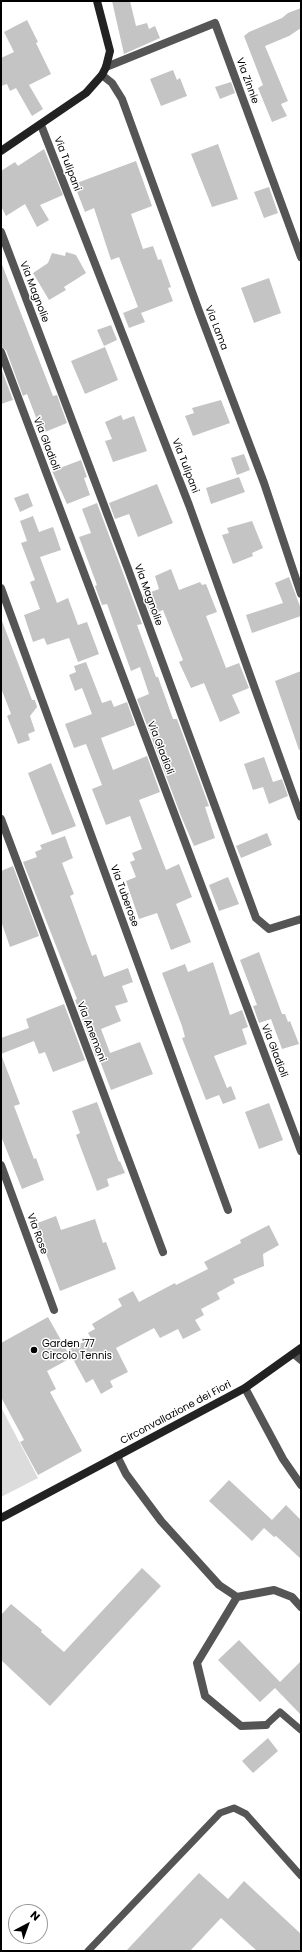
<!DOCTYPE html>
<html>
<head>
<meta charset="utf-8">
<style>
  body { margin:0 }
  #map { position:relative; width:302px; height:1952px; overflow:hidden; background:#fff; font-family:Poppins,sans-serif }
  canvas { display:block }
  .frame { position:absolute; inset:0; border:2px solid #000; pointer-events:none }
  .north { position:absolute; left:8px; top:1904px; width:40px; height:40px; box-sizing:border-box; background:#fff; border:1px solid #999; border-radius:50%; rotate:41deg; font-size:11px; font-weight:700; line-height:16px; text-align:center; color:#000 }
  .north::after { content:''; display:block; margin:auto; width:14px; height:18px; background:#000; clip-path:polygon(50% 0,100% 100%,50% 72%,0 100%) }
</style>
</head>
<body>
<div id="map">
<canvas width="302" height="1952"></canvas>
<div class="frame"></div>
<div class="north">N</div>
</div>
<script>
const context = document.querySelector('canvas').getContext('2d');
context.lineJoin = 'round';
function paint(path, color) { context.fillStyle = color; context.fill(path, 'evenodd'); }
const toPath = rows => new Path2D(rows.map(r => 'M' + r).join(''));
function stroke(path, color, width, dash) { context.strokeStyle = color; context.lineWidth = width; context.lineCap = dash ? 'butt' : 'round'; context.setLineDash(dash || []); context.stroke(path); }
function drawText(font, color, halo, rows, align = 'center') {
  context.font = font + ' Poppins,sans-serif'; context.lineWidth = 3; context.setLineDash([]); context.textBaseline = 'middle'; context.strokeStyle = halo; context.fillStyle = color; for (const [text, x, y, turn = 0] of rows) {
    context.save(); context.translate(x, y); context.rotate((+turn || 0) * Math.PI / 180); context.textAlign = isNaN(turn) ? turn : align; if (halo) context.strokeText(text, 0, 0); context.fillText(text, 0, 0); context.restore();
  }
}
const green = toPath([
  [1,1407,38,1478,1,1497]
]);
const building = toPath([
  [112,1,130,1,136,26,147,23,149,29,155,26,160,38,124,54],
  [301,8,301,28,289,36,265,46,288,101,281,104,287,116,272,122,258,88,263,85,244,36,249,32,282,18,288,13],
  [27,20,38,42,36,43,51,74,29,85,43,109,32,116,16,88,10,91,7,84,1,86,1,58,14,52,4,32],
  [173,70,177,80,180,78,187,96,161,106,150,79],
  [231,82,235,93,220,99,215,87],
  [218,144,238,199,212,207,191,154],
  [44,149,63,195,40,205,49,220,37,227,25,204,6,216,1,206,1,171,15,162,18,166],
  [136,161,152,206,131,214,143,249,153,246,158,260,161,259,171,287,168,288,173,301,141,313,145,322,129,328,123,313,138,307,119,257,111,260,94,208,85,212,74,184],
  [269,187,278,213,264,218,254,192],
  [66,252,76,255,86,273,64,287,66,290,49,300,33,273,48,263,52,253,65,256],
  [1,262,53,396,57,395,67,423,40,434,35,421,37,420,27,394,23,396,6,350,1,347],
  [269,278,281,313,254,323,241,288],
  [111,325,117,340,104,346,97,330],
  [105,347,118,380,85,394,71,361],
  [1,368,13,400,1,404],
  [221,400,230,423,193,436,185,416,194,413,192,408],
  [121,415,123,420,134,416,147,451,113,462,105,441,112,439,105,422],
  [244,454,250,470,237,475,231,458],
  [81,460,87,477,84,478,90,495,67,504,52,471],
  [239,477,245,492,211,504,206,488],
  [157,484,173,523,138,537,129,514,115,519,109,503],
  [28,493,33,506,20,512,14,498],
  [97,503,142,624,137,625,156,677,158,677,173,719,177,719,209,806,205,807,215,838,194,846,181,816,137,699,149,694,140,667,131,671,107,604,102,605,95,586,97,585,79,537,91,533,82,509],
  [33,516,39,532,53,527,61,550,40,557,57,603,68,598,78,625,87,622,99,654,78,662,69,638,47,645,44,638,33,642,24,615,40,609,30,582,35,580,21,543,27,541,20,521],
  [252,521,263,548,252,553,253,556,233,564,222,535,229,533,227,528],
  [171,569,179,590,200,582,202,585,206,584,217,612,206,616,226,668,239,663,249,688,232,695,240,713,220,722,204,683,191,688,179,662,183,660,163,610,151,615,143,595,159,589,155,576],
  [289,577,301,609,301,616,252,633,246,615,283,603,275,583],
  [2,621,32,700,35,700,37,707,30,716,35,731,28,734,30,740,18,744,7,716,11,714,1,688],
  [86,662,102,703,111,700,114,707,127,702,135,725,101,738,113,770,147,756,160,792,139,800,166,870,179,864,192,897,176,904,191,942,171,950,157,913,139,919,126,881,136,877,130,862,135,860,132,853,142,849,130,816,106,825,92,789,102,785,86,744,74,748,65,724,92,714,82,688,75,691,69,675,76,672,74,666],
  [301,671,301,749,299,750,275,681],
  [264,757,273,782,282,779,288,796,269,804,263,787,253,790,244,764],
  [51,763,76,826,52,835,28,773],
  [267,833,272,845,241,858,236,846],
  [65,836,73,858,62,863,74,894,70,896,92,956,96,954,104,977,128,968,133,982,122,986,128,1002,115,1006,121,1021,101,1029,110,1053,140,1042,153,1074,111,1090,98,1056,96,1057,75,1000,77,999,23,862,37,857,35,852,42,849,40,845],
  [13,866,39,936,10,947,1,921,1,871],
  [228,877,239,904,219,911,209,885],
  [259,952,282,1014,285,1014,288,1022,290,1021,299,1044,282,1049,271,1019,259,1023,253,1006,257,1005,240,960],
  [213,962,230,1015,242,1010,248,1027,242,1029,247,1044,214,1056,227,1088,231,1086,236,1099,223,1104,219,1095,206,1100,182,1038,185,1037,182,1026,162,973,185,964,188,972],
  [64,1004,85,1060,53,1072,45,1052,39,1054,34,1041,1,1054,1,1038,29,1028,26,1019],
  [2,1057,20,1104,14,1106,34,1159,36,1158,44,1180,22,1189,1,1136],
  [97,1102,119,1162,120,1161,125,1173,107,1179,109,1186,97,1191,76,1135,80,1133,72,1111],
  [269,1103,283,1140,259,1149,245,1112],
  [56,1216,61,1230,95,1219,103,1243,106,1242,116,1269,60,1291,35,1224],
  [269,1225,279,1245,263,1254,264,1266,233,1279,235,1283,217,1293,220,1299,201,1309,204,1315,195,1320,201,1330,183,1339,178,1329,160,1338,154,1328,116,1348,128,1372,110,1381,113,1387,101,1394,93,1379,86,1383,68,1350,91,1338,88,1333,95,1329,92,1324,122,1306,118,1299,133,1291,139,1302,175,1283,176,1285,208,1269,204,1262,241,1243,240,1240],
  [48,1317,71,1358,47,1371,56,1389,50,1392,82,1451,38,1475,20,1442,24,1440,1,1397,1,1343],
  [229,1480,272,1520,286,1505,301,1520,301,1559,276,1536,274,1537,264,1528,252,1541,209,1501],
  [142,1568,161,1586,50,1706,1,1660,1,1615,11,1604,42,1630,41,1632,64,1652],
  [239,1640,280,1682,301,1661,301,1715,275,1688,260,1702,218,1660],
  [268,1738,278,1751,253,1773,242,1761],
  [199,1873,228,1899,244,1881,301,1934,301,1951,257,1951,221,1918,190,1951,126,1951]
]);
const lane = toPath([
  [266,1725,280,1712,301,1730],
  [88,1951,220,1813,234,1808,246,1814,301,1876]
]);
const street = toPath([
  [106,67,215,23,301,257],
  [102,75,112,83,122,99,199,311,264,483,301,594],
  [41,125,189,505,301,817],
  [1,232,128,569,256,918,269,929,301,919],
  [1,352,301,1151],
  [1,588,228,1210],
  [1,819,163,1252],
  [1,1165,54,1310],
  [294,1354,301,1360],
  [245,1388,283,1459,301,1485],
  [117,1456,126,1474,161,1521,219,1585,237,1597,274,1590,292,1597,301,1607],
  [237,1597,197,1663,205,1696,241,1726,266,1725]
]);
const secondary = toPath([
  [1,151,86,93,102,75,106,67,110,51,97,1],
  [1,1518,245,1388,301,1348]
]);
const markers = [
  [34,1350,4,"#000"]
];
const streetNames = [
  ["Via Zinnie",247,81,70],
  ["Via Tulipani",67,164,69],
  ["Via Magnolie",34,292,69],
  ["Via Lama",216,328,69],
  ["Via Gladioli",46,444,69],
  ["Via Tulipani",185,466,69],
  ["Via Magnolie",148,595,70],
  ["Via Gladioli",160,748,69],
  ["Via Tuberose",124,896,70],
  ["Via Anemoni",91,1032,69],
  ["Via Gladioli",274,1051,69],
  ["Via Rose",37,1234,70],
  ["Circonvallazione dei Fiori",176,1413,-28]
];
const poiNames = [
  ["Garden '77",42,1344],
  ["Circolo Tennis",42,1356]
];
paint(green, '#dcdcdc');
paint(building, '#c4c4c4');
stroke(lane, '#555', 7);
stroke(street, '#555', 8);
stroke(secondary, '#222', 8);
for (const [x, y, r, color] of markers) { const dot = new Path2D(); dot.arc(x, y, r, 0, 2 * Math.PI); context.fillStyle = color; context.fill(dot); stroke(dot, '#fff', 1.5); }
drawText('10px', '#000', '#fff', streetNames);
drawText('10px', '#000', '#fff', poiNames, 'left');
</script>
</body>
</html>
